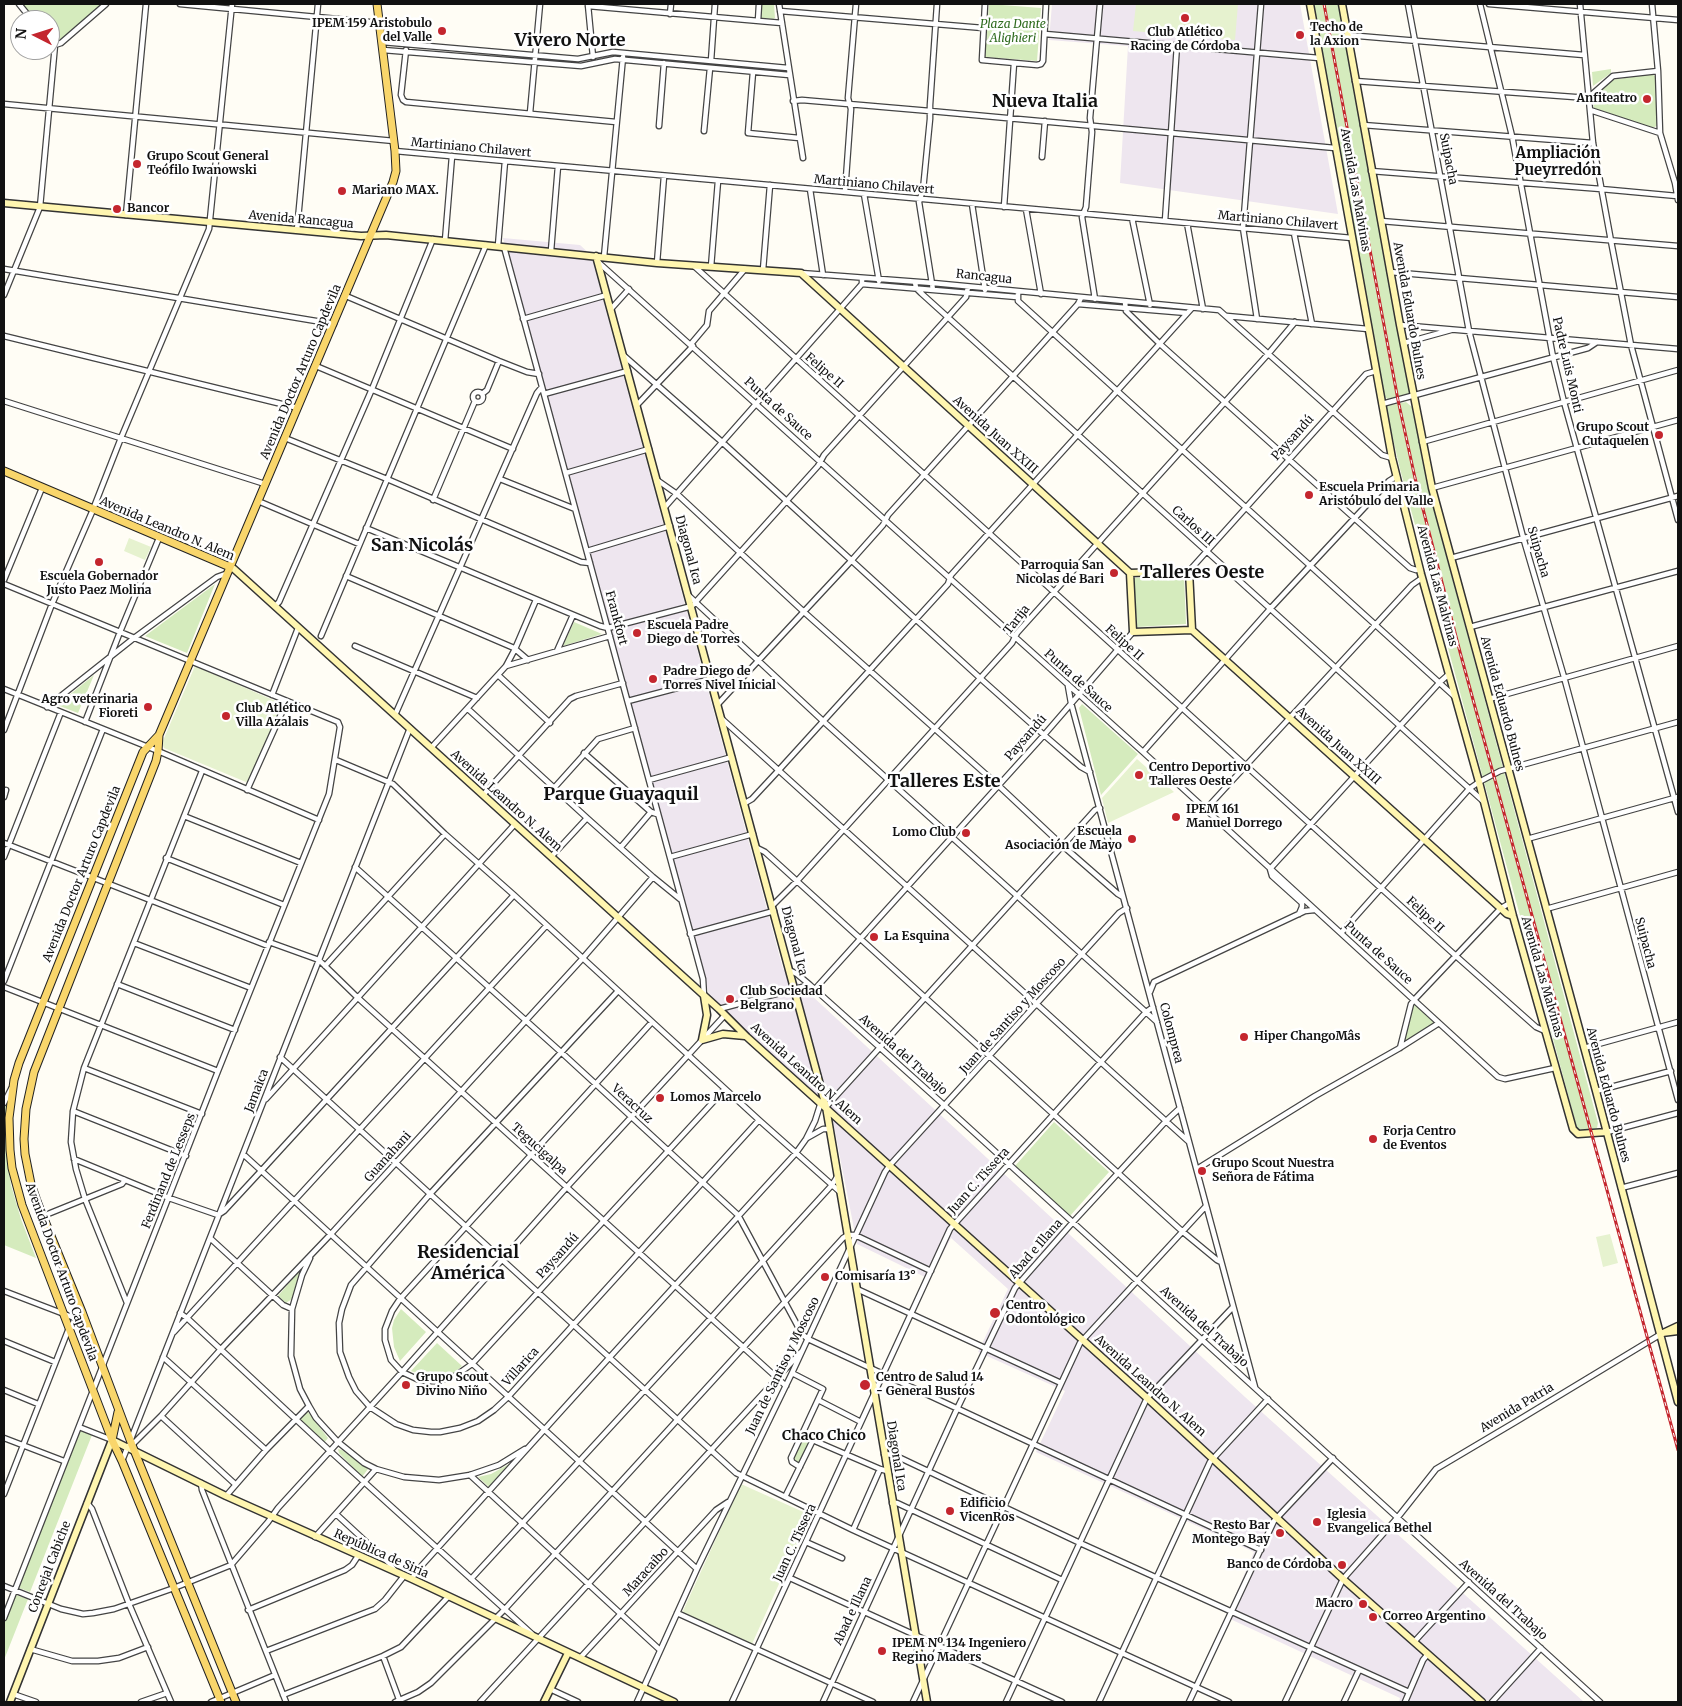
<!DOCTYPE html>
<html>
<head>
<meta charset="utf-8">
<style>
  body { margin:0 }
  #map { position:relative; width:1682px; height:1706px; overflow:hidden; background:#fffdf5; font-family:Merriweather,serif }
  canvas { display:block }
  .frame { position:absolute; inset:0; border:5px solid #111; pointer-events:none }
  .north { position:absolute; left:10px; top:10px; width:50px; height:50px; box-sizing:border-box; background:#fff; border:1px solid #a0a0a0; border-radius:50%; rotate:275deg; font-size:14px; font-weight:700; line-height:20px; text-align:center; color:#111 }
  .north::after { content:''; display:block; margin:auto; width:18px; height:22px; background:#c4262e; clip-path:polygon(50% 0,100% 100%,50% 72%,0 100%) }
</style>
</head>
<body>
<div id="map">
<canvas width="1682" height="1706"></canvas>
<div class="frame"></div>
<div class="north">N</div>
</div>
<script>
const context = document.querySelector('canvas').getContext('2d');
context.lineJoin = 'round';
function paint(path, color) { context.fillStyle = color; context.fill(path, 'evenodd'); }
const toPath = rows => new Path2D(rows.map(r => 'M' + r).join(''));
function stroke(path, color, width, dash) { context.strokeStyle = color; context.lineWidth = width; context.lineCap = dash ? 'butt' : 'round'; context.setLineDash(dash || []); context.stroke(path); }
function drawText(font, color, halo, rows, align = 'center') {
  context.font = font + ' Merriweather,serif'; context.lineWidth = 5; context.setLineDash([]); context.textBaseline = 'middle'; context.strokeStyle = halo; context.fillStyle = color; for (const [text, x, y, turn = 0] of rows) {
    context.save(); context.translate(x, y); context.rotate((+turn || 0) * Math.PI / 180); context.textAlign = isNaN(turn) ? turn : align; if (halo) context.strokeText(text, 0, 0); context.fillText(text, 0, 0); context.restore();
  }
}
const industrial = toPath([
  [1052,4,1300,4,1338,214,1120,183,1128,46,1049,40],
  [503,238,580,245,591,255,783,969,1245,1397,1584,1702,1399,1702,1400,1698,1226,1617,1254,1552,1036,1452,1065,1391,978,1352,1008,1289,951,1238,929,1279,857,1244,831,1111,709,995]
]);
const green = toPath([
  [19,4,106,4,61,43,55,45,50,41,50,20,32,20],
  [760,4,774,4,775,18,773,19,761,18],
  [989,4,1041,8,1037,61,985,57],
  [1314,4,1341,4,1410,389,1409,394,1388,399,1384,397],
  [1611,69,1611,73,1593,86,1592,72],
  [1652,74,1656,77,1658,125,1653,128,1594,108,1592,99,1611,80],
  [1406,402,1412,407,1427,484,1598,1123,1597,1128,1583,1131,1577,1128,1400,469,1386,409,1387,406],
  [1184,575,1186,624,1137,627,1134,578],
  [215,584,187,653,145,636],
  [574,622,602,634,563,646],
  [94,675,78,713,57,705],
  [1082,704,1138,754,1101,795,1079,708],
  [1414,1000,1439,1023,1400,1048],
  [9,1096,5,1125,7,1158,11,1185,21,1219,36,1258,4,1245,4,1108],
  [1054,1122,1109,1172,1070,1216,1015,1166],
  [300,1270,292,1299,286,1303,278,1296],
  [401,1309,426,1332,400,1361,394,1347,392,1328,394,1320],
  [437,1343,462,1366,453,1374,445,1377,425,1376,411,1371],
  [306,1412,308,1412,328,1438,324,1443,299,1419],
  [78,1430,92,1435,30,1592,19,1588],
  [804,1438,811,1441,799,1464,793,1460],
  [338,1449,342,1450,368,1469,362,1477,339,1453],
  [511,1463,489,1487,478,1477,491,1474],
  [16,1595,28,1599,4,1660,4,1624]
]);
const pitch = toPath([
  [1136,4,1238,4,1235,40,1133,31],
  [129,538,151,547,145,560,124,551],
  [195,666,280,703,282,706,249,781,246,782,164,748,162,743],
  [1137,759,1174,792,1108,823,1102,798],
  [1610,1234,1618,1263,1603,1267,1596,1237],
  [741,1484,810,1515,752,1644,682,1613]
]);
const minor = toPath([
  [19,4,32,20],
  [180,4,380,23],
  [779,4,803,158],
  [985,4,982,60,1037,65,1041,64,1043,61,1046,4],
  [1408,4,1469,331,1523,537,1564,677,1678,1100],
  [1480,4,1512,136,1553,357,1564,402,1678,812],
  [1489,4,1678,20],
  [1580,4,1593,143,1611,241,1631,345,1678,520],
  [1652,4,1658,71,1660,133,1675,183,1678,200],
  [588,5,593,57],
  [588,6,782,23],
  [780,11,983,28],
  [670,14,671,4],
  [758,21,759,4],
  [1045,34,1319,58],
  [1347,35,1584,55],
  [382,42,578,59,613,52,788,68],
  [55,45,61,43,106,4],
  [383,50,581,66,615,59,789,75],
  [406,50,401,95,403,100,406,102,616,122],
  [711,61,715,4],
  [753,72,748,133,799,138],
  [1355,81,1588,98,1613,76,1658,71],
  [793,101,802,100,930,111,1335,148],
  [4,104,394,141],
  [1590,110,1660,133],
  [530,113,540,4],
  [1363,125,1593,143],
  [659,126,664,63],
  [704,131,710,68],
  [395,151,1352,238],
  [1042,157,1045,121],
  [1371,171,1601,189,1677,196],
  [810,189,823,275],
  [845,192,851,109,848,98,856,4],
  [864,194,879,281],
  [972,204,985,290],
  [1004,207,1014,63],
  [1026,209,1041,294],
  [126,215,146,4],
  [1132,218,1150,305],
  [1165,221,1177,45],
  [1381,221,1678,246],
  [1187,223,1203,309],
  [297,230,318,4],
  [1294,233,1312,324],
  [445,241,452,156],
  [498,246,505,161],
  [504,247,703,979,704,996],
  [551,251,558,166],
  [604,257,623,57],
  [598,262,1143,752,1498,1077,1505,1079,1555,1068],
  [657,263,664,176],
  [694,266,1456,956,1536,1027,1545,1031],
  [711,267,718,181],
  [4,269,334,324],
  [763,270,770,185],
  [1390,272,1678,297],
  [801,273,933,283,1219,310,1382,455,1392,458],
  [915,282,916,288,921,293,1483,801],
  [862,284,1017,297],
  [933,290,919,202,923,190,930,119,930,105,937,4],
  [1018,292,1018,301,1454,696],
  [4,295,40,207,55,45],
  [346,296,499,361,527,372,539,374],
  [1095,299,1082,217,1086,207,1092,132,1090,118,1100,4],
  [1125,302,1126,311,1160,344,1410,568,1416,570,1420,569],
  [1078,304,1187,313],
  [611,309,629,289],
  [1227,316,1368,329],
  [523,319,607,295],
  [1257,319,1243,228,1261,4],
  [1400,325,1678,349],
  [4,336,298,408],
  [1404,343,1451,330],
  [691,344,707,325,709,311,745,269],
  [623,355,722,442,980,678,1044,735,1081,767,1090,772],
  [316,366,513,449],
  '473 397a5 5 0 1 1 10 0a5 5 0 1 1-10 0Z',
  [482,394,487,390,499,361],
  [544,394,628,371],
  [4,401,265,484],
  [1382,404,1588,348,1597,342],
  [637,405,693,346],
  [285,438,387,479,581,562,590,563],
  [1422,442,1678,370],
  [566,473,649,449],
  [500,479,575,509],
  [657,480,677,494,804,612,999,786,1063,846,1118,894,1123,897],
  [1432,488,1678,420],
  [433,500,475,401],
  [258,501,359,544],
  [665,507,862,284,862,278],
  [366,528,600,626,608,628,692,606,818,466,824,455,966,297,968,287],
  [587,551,670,526],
  [1451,558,1678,496],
  [1189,571,1366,374,1376,371],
  [346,576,514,648,528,660],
  [4,580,42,488],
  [4,584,338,722,340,727,329,794,218,1071,4,1618],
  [689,596,823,721,1157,1022],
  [275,606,279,602,372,389,433,239],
  [1470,627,1678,571],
  [321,636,486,245],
  [355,646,477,698],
  [557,651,573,615],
  [506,666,610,636],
  [498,675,550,723],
  [1068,686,1071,703,1255,1387],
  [4,689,158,751,319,820],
  [272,695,298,628],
  [1489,699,1678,646],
  [628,701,711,679],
  [718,704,851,561,883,525,888,515,1078,304,1081,298],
  [47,707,134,638,217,577,228,573],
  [468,709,587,818,653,877,680,899],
  [395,715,537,393,542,387],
  [722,719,1188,1141],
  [85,722,120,632,159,538],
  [4,730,52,604,92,512,121,438,209,229,232,4],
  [431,748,506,666,515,649,536,600],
  [1143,752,1270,609,1389,481,1397,476],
  [584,753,651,812,657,814],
  [336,760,393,784,445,834,514,895,759,1120,840,1192],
  [649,780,732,757],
  [554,788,598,739,635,728],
  [247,790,287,701],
  [483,795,570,699,576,696,623,683],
  [4,797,6,790],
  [745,803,752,799,778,771,948,584,951,575,1192,308],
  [1205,810,1412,585,1422,578],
  [184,816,301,863],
  [1527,839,1678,797],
  [4,843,268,946],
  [621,847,651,812],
  [757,848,765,852,1183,1232,1217,1260,1221,1262],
  [4,857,61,712],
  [551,857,587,818],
  [670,857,753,834],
  [166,858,284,905],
  [355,867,562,1053,738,1215,802,1334,808,1339,1261,1550],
  [773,905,797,881,1012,643,1017,633,1269,353,1295,322],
  [1546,909,1678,872],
  [1299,914,1302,907,1302,903,1272,876,1270,869,1440,682,1449,674],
  [1341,933,1469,789,1479,782,1500,771,1678,722],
  [690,934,774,911],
  [269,942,319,960,357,997,786,1386],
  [134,943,251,988],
  [325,966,445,834],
  [791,971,797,974,810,985,944,1105,1600,1702],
  [4,981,103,729],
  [117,984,235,1030],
  [4,987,218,1071],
  [815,989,1044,735,1133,632],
  [618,991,430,1194,351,1285,342,1309,339,1323,340,1352,349,1377,356,1391,370,1407,396,1424,413,1430,431,1432,440,1432,460,1428,478,1421,494,1410,508,1397,759,1120],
  [1150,992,1154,982,1305,911,1314,910],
  [719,1009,810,985],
  [652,1022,400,1299,392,1311,385,1329,385,1340,391,1360,402,1372,417,1379,426,1381,436,1381,455,1376,472,1364,725,1089],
  [1400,1048,1411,1004,1414,1000,1501,908,1510,903],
  [1584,1048,1678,1022],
  [280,1057,736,1473,853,1530,1229,1702],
  [84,1068,202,1114],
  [1596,1091,1671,1071],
  [266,1099,515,824],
  [4,1103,11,1089],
  [826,1107,1095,810,1100,808],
  [73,1111,186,1156],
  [1607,1132,1678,1113],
  [807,1138,823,1129,830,1129],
  [243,1154,697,1569],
  [74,1159,169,1198,218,1215,224,1211,261,1171,514,895],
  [1197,1169,1315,1096,1398,1049,1439,1023],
  [1621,1188,1678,1173],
  [43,1216,122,1184,125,1180],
  [210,1238,283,1305,292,1309],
  [310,1258,302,1275,292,1309,291,1356,300,1389,309,1406,316,1418,338,1442,364,1463,376,1469,404,1477,439,1480,470,1475,499,1465,525,1449],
  [857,1289,1061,1383],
  [4,1291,85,1322],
  [127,1303,85,1199,76,1169,71,1142,73,1111,84,1068,202,771],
  [180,1313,187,1318,330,1451,532,1634],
  [174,1332,546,926],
  [4,1341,55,1362],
  [163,1357,266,1450],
  [792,1373,823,1389,791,1458,792,1462,800,1467],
  [4,1390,38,1404],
  [818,1400,861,1422],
  [161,1416,235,1484],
  [79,1427,112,1440],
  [801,1435,880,1469,887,1471],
  [4,1438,64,1461],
  [131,1439,410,728],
  [132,1445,161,1416,221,1349,330,1235,583,958,653,877],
  [884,1454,894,1455,1080,1543,1409,1692],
  [122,1461,128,1446],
  [470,1475,660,1650],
  [201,1483,202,1490,286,1702],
  [4,1494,69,1328],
  [226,1496,266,1450,309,1406],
  [785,1497,813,1440],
  [87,1503,92,1509,129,1604,171,1702],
  [892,1503,897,1503,1062,1580],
  [336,1514,389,1563,395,1571],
  [853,1530,880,1469],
  [315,1537,376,1469],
  [806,1542,842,1558],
  [790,1578,1062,1702],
  [412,1579,415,1573,609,1358,796,1153,806,1139,815,1121,821,1102],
  [471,1579,710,1319,832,1185,837,1177],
  [4,1586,61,1609,83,1614,93,1613,114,1609,174,1588,231,1565,268,1522,278,1508,402,1372,566,1188,725,1015],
  [248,1610,345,1570,352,1565,358,1556],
  [677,1613,873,1702],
  [1414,1642,1469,1582],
  [30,1649,72,1661,98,1661,119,1658,148,1647],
  [266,1651,375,1609,385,1600,404,1576],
  [383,1656,400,1702],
  [580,1658,716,1510,728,1502],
  [550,1689,578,1702],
  [13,1694,36,1702],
  [283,1695,383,1656,401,1647,448,1597],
  [141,1702,167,1693],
  [211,1702,275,1675],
  [395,1702,418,1692,431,1683,505,1609,843,1238,848,1235,855,1235,931,1271],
  [480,1702,801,1352],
  [637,1702,697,1569,792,1373,885,1172,890,1165,1119,913,1127,908],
  [732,1702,950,1229,1146,1012,1153,1007],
  [823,1702,957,1409,1015,1288,1073,1222,1166,1121,1180,1108],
  [913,1702,1080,1343,1206,1206],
  [1006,1702,1147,1398,1233,1307],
  [1099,1702,1210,1462,1268,1399],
  [1189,1702,1274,1521,1333,1458],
  [1285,1702,1343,1579,1398,1517,1436,1469,1517,1421,1661,1334],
  [1344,1702,1359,1670],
  [1405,1702,1423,1660,1428,1654],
  [1492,1702,1541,1648]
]);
const secondary = toPath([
  [1310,4,1392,458,1421,574,1479,782,1513,916,1573,1129,1578,1134,1607,1132],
  [1342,4,1400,325,1432,488,1596,1091,1678,1402],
  [4,203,361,236,386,235,657,263,801,273,1130,573,1133,632,1192,630],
  [596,256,826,1107,927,1702],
  [230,567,234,569,719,1009,747,1037,1147,1398,1343,1579,1482,1702],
  [1130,573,1189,571,1192,630,1507,914,1513,916],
  [702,1040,723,1034,745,1036],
  [702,1040,707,1015,704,996],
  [1662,1333,1678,1331],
  [1661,1334,1678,1326],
  [10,1702,112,1440,226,1496,412,1579,674,1702],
  [544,1702,568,1653]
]);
const primary = toPath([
  [4,471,230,567],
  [159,735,143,752,19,1063,14,1080,9,1118,10,1150,12,1168,22,1205,64,1315,112,1440,122,1461,221,1702],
  [112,1440,118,1412],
  [236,1702,132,1445,82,1312,38,1204,31,1184,25,1154,24,1139,26,1109,34,1072,156,761,158,751,159,735,393,182,396,171,395,151,377,4]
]);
const rail = toPath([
  [1324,4,1398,400,1415,478,1460,652,1678,1450]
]);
const markers = [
  [1185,18,5,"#c4262e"],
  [442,31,5,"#c4262e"],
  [1300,35,5,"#c4262e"],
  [1647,99,5,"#c4262e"],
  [137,164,5,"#c4262e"],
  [342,191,5,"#c4262e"],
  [117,209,5,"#c4262e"],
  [1659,435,5,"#c4262e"],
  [1309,495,5,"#c4262e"],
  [99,562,5,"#c4262e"],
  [1114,573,5,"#c4262e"],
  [637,633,5,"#c4262e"],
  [653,679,5,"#c4262e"],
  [148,707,5,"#c4262e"],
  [226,716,5,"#c4262e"],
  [1139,775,5,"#c4262e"],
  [1176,817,5,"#c4262e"],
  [966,833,5,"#c4262e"],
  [1132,839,5,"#c4262e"],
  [874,937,5,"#c4262e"],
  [730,999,5,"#c4262e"],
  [1244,1037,5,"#c4262e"],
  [660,1098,5,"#c4262e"],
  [1373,1139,5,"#c4262e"],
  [1202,1171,5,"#c4262e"],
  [825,1277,5,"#c4262e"],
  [995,1313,6,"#c4262e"],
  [406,1385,5,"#c4262e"],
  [865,1385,6,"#c4262e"],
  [950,1511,5,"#c4262e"],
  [1317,1522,5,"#c4262e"],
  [1280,1533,5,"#c4262e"],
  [1342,1565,5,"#c4262e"],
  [1363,1604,5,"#c4262e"],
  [1373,1617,5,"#c4262e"],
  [882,1651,5,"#c4262e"]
];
const poiNames = [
  ["IPEM 159 Aristobulo",432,24,"right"],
  ["del Valle",432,38,"right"],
  ["Techo de",1310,28],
  ["la Axion",1310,42],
  ["Club Atlético",1185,33,"center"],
  ["Racing de Córdoba",1185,47,"center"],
  ["Anfiteatro",1637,99,"right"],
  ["Grupo Scout General",147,157],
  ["Teófilo Iwanowski",147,171],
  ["Mariano MAX.",352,191],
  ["Bancor",127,209],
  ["Grupo Scout",1649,428,"right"],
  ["Cutaquelen",1649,442,"right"],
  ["Escuela Primaria",1319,488],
  ["Aristóbulo del Valle",1319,502],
  ["Parroquia San",1104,566,"right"],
  ["Nicolas de Bari",1104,580,"right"],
  ["Escuela Gobernador",99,577,"center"],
  ["Justo Paez Molina",99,591,"center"],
  ["Escuela Padre",647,626],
  ["Diego de Torres",647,640],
  ["Padre Diego de",663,672],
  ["Torres Nivel Inicial",663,686],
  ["Agro veterinaria",138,700,"right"],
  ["Fioreti",138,714,"right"],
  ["Club Atlético",236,709],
  ["Villa Azalais",236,723],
  ["Centro Deportivo",1149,768],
  ["Talleres Oeste",1149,782],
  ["IPEM 161",1186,810],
  ["Manuel Dorrego",1186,824],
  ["Escuela",1122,832,"right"],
  ["Asociación de Mayo",1122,846,"right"],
  ["Lomo Club",956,833,"right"],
  ["La Esquina",884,937],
  ["Club Sociedad",740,992],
  ["Belgrano",740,1006],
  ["Hiper ChangoMâs",1254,1037],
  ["Lomos Marcelo",670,1098],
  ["Forja Centro",1383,1132],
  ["de Eventos",1383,1146],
  ["Grupo Scout Nuestra",1212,1164],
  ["Señora de Fátima",1212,1178],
  ["Comisaría 13°",835,1277],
  ["Centro",1006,1306],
  ["Odontológico",1006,1320],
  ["Grupo Scout",416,1378],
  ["Divino Niño",416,1392],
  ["Centro de Salud 14",876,1378],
  ["- General Bustos",876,1392],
  ["Edificio",960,1504],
  ["VicenRos",960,1518],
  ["Iglesia",1327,1515],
  ["Evangelica Bethel",1327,1529],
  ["Resto Bar",1270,1526,"right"],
  ["Montego Bay",1270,1540,"right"],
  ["Banco de Córdoba",1332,1565,"right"],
  ["Macro",1353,1604,"right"],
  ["Correo Argentino",1383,1617],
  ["IPEM Nº 134 Ingeniero",892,1644],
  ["Regino Maders",892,1658]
];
const parkNames = [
  ["Plaza Dante",1013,25],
  ["Alighieri",1013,39]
];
const streetNames = [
  ["Martiniano Chilavert",471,148,5],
  ["Suipacha",1448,159,79],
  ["Martiniano Chilavert",874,185,5],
  ["Avenida Las Malvinas",1355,190,80],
  ["Avenida Rancagua",301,220,5],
  ["Martiniano Chilavert",1278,221,5],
  ["Rancagua",984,277,6],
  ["Avenida Eduardo Bulnes",1409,311,80],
  ["Padre Luis Monti",1567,365,77],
  ["Felipe II",824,371,41],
  ["Avenida Doctor Arturo Capdevila",301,372,-67],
  ["Punta de Sauce",778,409,42],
  ["Avenida Juan XXIII",995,435,42],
  ["Paysandú",1293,438,-48],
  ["Carlos III",1193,526,42],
  ["Avenida Leandro N. Alem",167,529,23],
  ["Diagonal Ica",688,550,75],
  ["Suipacha",1538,552,74],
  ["Avenida Las Malvinas",1437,586,75],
  ["Frankfort",616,618,75],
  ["Tarija",1017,620,-52],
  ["Felipe II",1124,643,42],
  ["Punta de Sauce",1078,681,42],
  ["Avenida Eduardo Bulnes",1502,704,75],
  ["Paysandú",1026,738,-49],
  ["Avenida Juan XXIII",1338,746,42],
  ["Avenida Leandro N. Alem",506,801,42],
  ["Avenida Doctor Arturo Capdevila",82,874,-68],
  ["Felipe II",1425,915,43],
  ["Diagonal Ica",794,941,75],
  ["Suipacha",1645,943,75],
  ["Punta de Sauce",1378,953,42],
  ["Avenida Las Malvinas",1542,977,74],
  ["Juan de Santiso y Moscoso",1013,1016,-48],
  ["Colomprea",1171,1033,75],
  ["Avenida del Trabajo",903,1055,42],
  ["Avenida Leandro N. Alem",806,1074,42],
  ["Jamaica",257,1091,-69],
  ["Avenida Eduardo Bulnes",1608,1095,75],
  ["Veracruz",632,1104,43],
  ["Tegucigalpa",539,1149,42],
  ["Guanahani",388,1157,-48],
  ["Ferdinand de Lesseps",169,1171,-68],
  ["Juan C. Tissera",979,1181,-48],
  ["Abad e Illana",1036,1249,-49],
  ["Paysandú",558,1256,-48],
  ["Avenida Doctor Arturo Capdevila",61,1272,70],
  ["Avenida del Trabajo",1204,1327,42],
  ["Juan de Santiso y Moscoso",783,1366,-64],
  ["Villarica",521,1367,-48],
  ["Avenida Leandro N. Alem",1150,1386,42],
  ["Avenida Patria",1517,1408,-31],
  ["Diagonal Ica",896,1456,81],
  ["Juan C. Tissera",795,1543,-65],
  ["República de Siria",381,1554,24],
  ["Concejal Cabiche",50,1567,-69],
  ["Maracaibo",646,1572,-48],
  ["Avenida del Trabajo",1503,1600,42],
  ["Abad e Illana",853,1611,-65]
];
const neighbourhoodNames = [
  ["Chaco Chico",824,1436]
];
const quarterNames = [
  ["Ampliación",1558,154],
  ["Pueyrredón",1558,171]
];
const districtNames = [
  ["Vivero Norte",570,41],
  ["Nueva Italia",1045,102],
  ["San Nicolás",422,546],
  ["Talleres Oeste",1202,573],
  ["Talleres Este",944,782],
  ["Parque Guayaquil",621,795],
  ["Residencial",468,1253],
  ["América",468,1274]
];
paint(industrial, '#eee6ef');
paint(green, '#d5ebbd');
paint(pitch, '#e6f2cf');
stroke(minor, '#444', 7);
stroke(secondary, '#333', 9);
stroke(primary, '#222', 9);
stroke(minor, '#fff', 4.5);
stroke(secondary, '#fff6b0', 6);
stroke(primary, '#f9d66b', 7);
stroke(rail, '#c4262e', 3);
stroke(rail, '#fff', 1, [4]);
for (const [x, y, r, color] of markers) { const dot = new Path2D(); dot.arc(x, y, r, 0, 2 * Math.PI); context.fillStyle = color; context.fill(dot); stroke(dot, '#fff', 2); }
drawText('bold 12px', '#111', '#fff', poiNames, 'left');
drawText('italic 12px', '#2f6b1f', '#fff', parkNames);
drawText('12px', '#111', '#fff', streetNames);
drawText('bold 14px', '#111', '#fff', neighbourhoodNames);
drawText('bold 15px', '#111', '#fff', quarterNames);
drawText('bold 18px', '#111', '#fff', districtNames);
</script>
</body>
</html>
